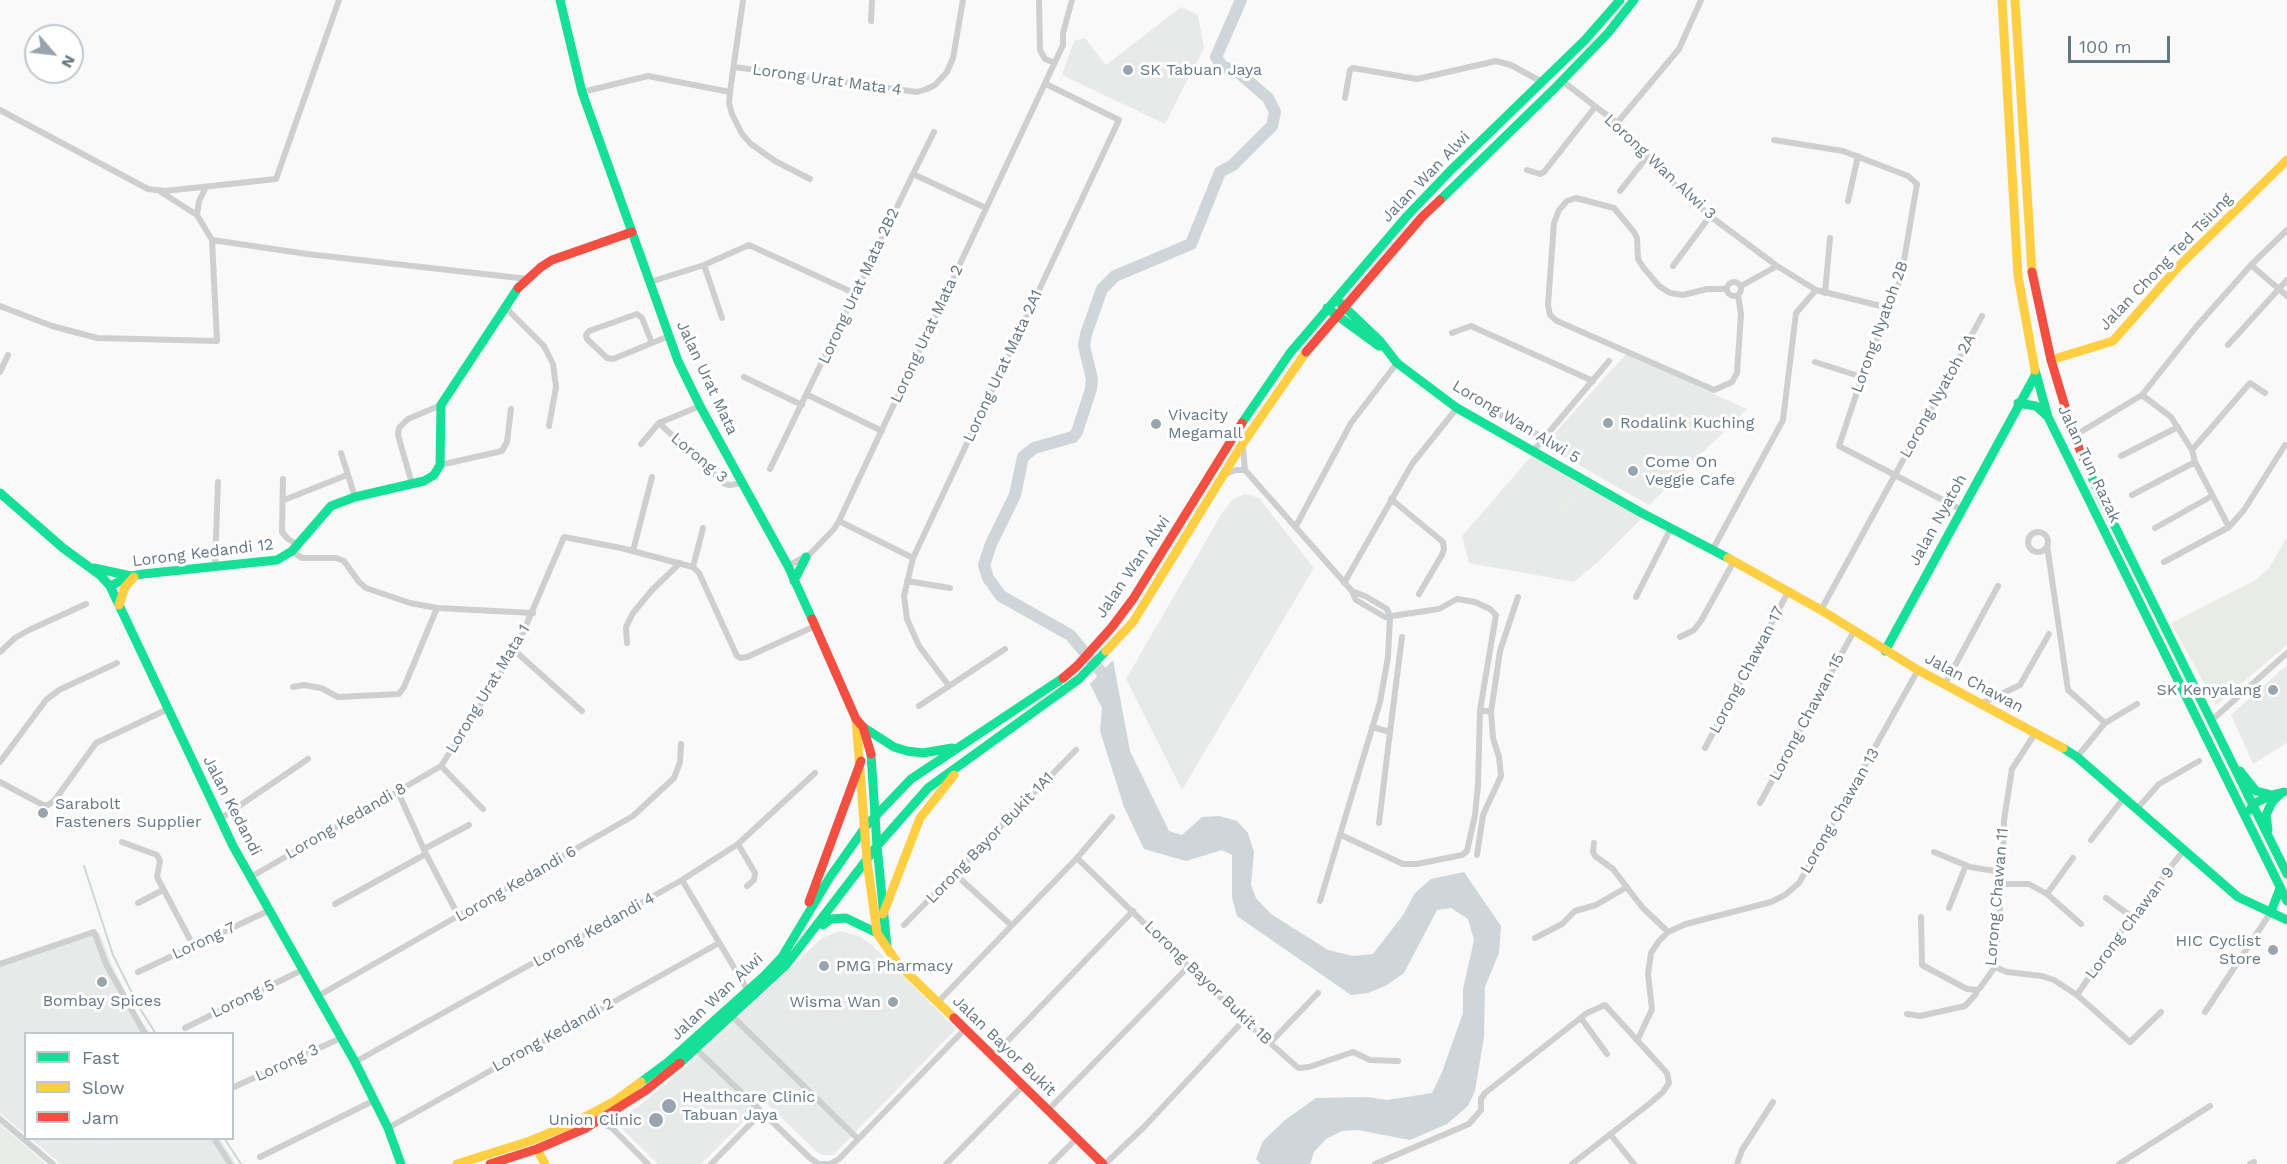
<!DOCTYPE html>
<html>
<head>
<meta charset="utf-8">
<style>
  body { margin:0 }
  #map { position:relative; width:2287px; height:1164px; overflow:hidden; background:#f9f9f9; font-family:"Work Sans",sans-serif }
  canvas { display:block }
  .legend { position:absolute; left:24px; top:1032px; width:210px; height:108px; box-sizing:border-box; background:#fff; border:2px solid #c1c8cd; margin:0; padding:8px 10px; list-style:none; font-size:18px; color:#657683 }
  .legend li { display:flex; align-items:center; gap:12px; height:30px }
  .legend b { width:30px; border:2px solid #c1c8cd }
  .north { position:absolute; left:24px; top:24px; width:60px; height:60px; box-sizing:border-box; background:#fff; border:2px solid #c1c8cd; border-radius:50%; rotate:118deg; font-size:16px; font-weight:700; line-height:24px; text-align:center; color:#657683 }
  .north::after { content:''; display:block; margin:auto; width:21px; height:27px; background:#99a4ac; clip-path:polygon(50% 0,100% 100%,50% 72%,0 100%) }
  .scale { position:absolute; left:2068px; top:36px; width:102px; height:27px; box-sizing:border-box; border:3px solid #657683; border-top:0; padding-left:8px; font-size:18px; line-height:21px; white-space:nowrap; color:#657683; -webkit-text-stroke:4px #fff; paint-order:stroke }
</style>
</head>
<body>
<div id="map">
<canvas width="2287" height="1164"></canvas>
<ul class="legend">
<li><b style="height:8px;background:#16e098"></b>Fast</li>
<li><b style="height:8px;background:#ffcf43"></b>Slow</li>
<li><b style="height:8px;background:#f24e42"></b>Jam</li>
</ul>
<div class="north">N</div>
<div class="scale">100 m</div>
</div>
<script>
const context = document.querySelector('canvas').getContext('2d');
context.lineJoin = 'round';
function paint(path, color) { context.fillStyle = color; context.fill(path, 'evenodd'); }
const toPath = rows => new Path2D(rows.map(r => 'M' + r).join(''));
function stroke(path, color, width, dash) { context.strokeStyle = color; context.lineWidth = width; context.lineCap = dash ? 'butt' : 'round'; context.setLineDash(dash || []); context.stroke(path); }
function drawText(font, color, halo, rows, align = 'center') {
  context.font = font + ' "Work Sans",sans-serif'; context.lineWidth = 6; context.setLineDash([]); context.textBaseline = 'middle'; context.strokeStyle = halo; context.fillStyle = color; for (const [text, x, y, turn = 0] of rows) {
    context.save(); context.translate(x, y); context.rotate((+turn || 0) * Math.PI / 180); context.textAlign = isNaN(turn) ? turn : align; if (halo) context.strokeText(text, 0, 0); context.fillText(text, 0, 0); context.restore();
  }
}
const built = toPath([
  [1181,7,1198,15,1204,48,1165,124,1062,75,1074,41,1085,38,1106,65],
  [1626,354,1747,409,1649,505,1544,445],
  [1534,453,1643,517,1600,560,1574,582,1469,563,1462,536],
  [1245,494,1259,498,1314,568,1182,790,1126,679,1222,513,1233,499],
  [2287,665,2287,743,2253,764,2231,715],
  [840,931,861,937,874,947,956,1029,833,1155,822,1155,816,1151,764,1101,701,1164,658,1164,613,1120,638,1107,696,1058,822,938],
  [99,932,112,965,136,1013,150,1033,26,1034,25,1134,0,1113,0,966],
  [31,1139,220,1139,236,1164,61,1164]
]);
const green = toPath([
  [1644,420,1650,423,1611,467,1606,462],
  [1571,493,1581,498,1554,522,1547,519],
  [2287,537,2287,645,2216,705,2171,623,2256,580,2269,568],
  [0,1124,46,1164,0,1164]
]);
const water = toPath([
  [1113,660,1130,751,1169,831,1182,835,1202,817,1219,816,1237,821,1248,833,1254,852,1251,885,1256,898,1271,914,1328,950,1353,956,1373,954,1403,915,1415,893,1431,879,1464,872,1501,926,1499,953,1485,987,1484,1037,1475,1091,1468,1106,1447,1124,1410,1140,1358,1130,1342,1131,1326,1139,1314,1152,1310,1164,1261,1164,1256,1159,1263,1141,1285,1120,1316,1098,1367,1097,1387,1100,1432,1093,1442,1072,1463,1013,1463,989,1474,940,1468,919,1451,908,1437,910,1404,973,1387,985,1368,993,1351,995,1237,916,1232,897,1232,855,1222,850,1186,861,1144,849,1124,807,1100,731,1102,708,1090,684]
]);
const stream = toPath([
  [84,866,113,955,139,1007,156,1034],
  [224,1138,241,1164]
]);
const river = toPath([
  [1109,685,1108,680,1070,635,1001,596,988,578,984,565,991,544,1015,495,1023,457,1034,448,1073,437,1077,432,1091,389,1092,379,1084,346,1086,334,1102,289,1115,276,1191,244,1220,172,1233,165,1272,126,1275,112,1268,98,1238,72,1222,66,1216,57,1241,0]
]);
const street = toPath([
  [1039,0,1040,50,1045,59,1055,63],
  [871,21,872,0],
  [734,67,917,92,927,89,935,85,947,72,953,58,963,0],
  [1561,80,1617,123,1668,179,1710,216,1777,266,1816,290,1889,308],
  [582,92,648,76,730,92,743,0],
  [730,92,729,103,732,114,742,134,751,144,775,161,810,179],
  [1345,98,1350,70,1353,68,1417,79,1496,61,1511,65,1542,82],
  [0,110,148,189,165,191,276,179,339,0],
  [1617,123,1679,49,1701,0],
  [1774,140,1843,151,1908,176,1917,184,1901,278,1862,377,1839,446,1962,510],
  [1527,170,1540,174,1544,172,1595,107],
  [913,174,934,132],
  [1620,191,1647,157],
  [1848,201,1858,156],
  [197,215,199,201,206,187],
  [212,240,307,254,528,279],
  [704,265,722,318],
  [2251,265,2287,296],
  [1673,266,1710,216],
  '1727 289a7 7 0 1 1 14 0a7 7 0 1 1-14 0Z',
  [650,282,704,265,749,245,854,293],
  [1741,286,1777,266],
  [1726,289,1707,289,1683,295,1670,293,1659,286,1643,267,1638,259,1637,238,1634,232,1614,208,1576,198,1567,201,1559,210,1554,223,1548,305,1550,315,1557,321,1714,390,1732,382,1737,373,1741,314,1738,295],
  [1825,293,1830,238],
  [0,306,52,326,97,338,217,341,212,240,197,215,161,192],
  [504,306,544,346,553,364,556,387,549,426],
  [1452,333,1471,326,1593,381],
  [652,343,642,318,637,314,589,331,586,335,587,339,607,358,613,359,652,343,669,336],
  [2228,345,2287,280],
  [1815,362,1862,377],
  [0,372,8,355],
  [744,377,802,405],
  [808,395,882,431],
  [2142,395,2171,417,2192,450,2195,462,2229,527],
  [1482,405,1544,438],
  [659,423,725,484,730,485,742,483],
  [2074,436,2142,395,2196,327,2251,265,2287,230],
  [641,444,659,423,700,406],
  [1243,448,1245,470,1352,591,1356,600,1385,617,1439,609,1457,599,1475,602,1490,609,1496,615,1480,710,1478,785,1475,815,1467,851,1462,855,1417,864,1403,864,1341,835],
  [1534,450,1609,361],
  [2192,450,2250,383,2265,393],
  [341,453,355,497],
  [2121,456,2178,427],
  [440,465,502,451,507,442,511,409],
  [770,469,913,174,986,208],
  [1225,474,1236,470,1245,470],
  [283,479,282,532,288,539,297,544],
  [412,484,398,435,399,428,408,419,441,405],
  [2132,495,2195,462],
  [1391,499,1443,542,1444,549,1442,555,1419,594],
  [284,500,347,475],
  [839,521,913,558],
  [1296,526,1351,423,1397,363],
  [2155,528,2212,496],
  '2028 542a10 10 0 1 1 20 0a10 10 0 1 1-20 0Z',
  [2047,545,2068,690,2105,723],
  [1713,549,1783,420,1796,313,1816,290],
  [292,551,302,558,336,558,344,561,359,582,366,588,410,603,437,608,533,613],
  [633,551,652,477],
  [2164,562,2229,527,2244,510,2285,445],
  [215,565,218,482],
  [788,566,810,554,834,529,839,521,1063,45,1063,33,1072,0],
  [693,567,703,528],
  [907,581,950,588],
  [1344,583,1412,464,1457,408],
  [1636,597,1671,528],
  [1821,610,1982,316],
  [1680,637,1694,630,1701,621,1734,561],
  [627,643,626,627,633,613,652,590,680,563],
  [515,651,582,711],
  [0,652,15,638,29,630,86,604],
  [1945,684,1998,586],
  [949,686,919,646,907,619,904,596,913,558,1119,120,1046,84],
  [293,687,304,685,321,688,338,697,399,694,404,687,437,608],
  [1982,703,2020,685,2049,634],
  [919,706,1005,649],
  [1480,710,1491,712,1500,651,1518,597],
  [2212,720,2287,653],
  [1372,727,1390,732,1402,637],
  [1705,748,1788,592],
  [2077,757,2105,723,2137,704],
  [0,762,46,700,59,690,117,663],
  [441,766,483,809],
  [0,782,43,805,48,805,54,801,96,743,168,709],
  [397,790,426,854],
  [1760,803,1854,631],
  [2136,810,2159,784,2199,761],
  [220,819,308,759],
  [1379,823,1390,732],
  [2091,840,2123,799],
  [122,842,157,855,160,861,157,877,193,945],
  [1594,843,1593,852,1595,856,1613,869,1642,907,1668,932],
  [738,844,755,873,754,880,747,886],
  [424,849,469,825],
  [1934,852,1970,867,2001,872],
  [1477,855,1483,815,1501,776,1499,757,1493,738,1491,712],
  [1077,858,1244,1020,1296,1066,1299,1068,1309,1067,1353,1052,1370,1060,1398,1061],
  [955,874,1011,925],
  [251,877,441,766,515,651,564,537,621,548,693,567,699,573,737,656,741,658,747,657,813,627],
  [682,880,748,991],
  [2002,884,2029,884,2047,894,2081,924],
  [2047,894,2073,858],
  [2106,898,2132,917],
  [1320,901,1380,702,1388,657,1390,616,1387,609,1367,597,1352,591],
  [138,903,163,890],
  [335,904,426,854,459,917],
  [1949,908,1966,865],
  [1921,917,1922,965,1967,989,1977,990,1980,988,1995,967,2002,884,2004,820,2012,769,2036,732],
  [904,925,1076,750],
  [1535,938,1562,924,1575,911,1596,905,1627,887],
  [0,964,94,932,106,964,145,1034],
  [1995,967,2007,972,2042,976,2054,980,2077,995,2130,1042,2161,1012],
  [138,972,270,910],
  [2077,995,2110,946,2183,851],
  [318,996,633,816,674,778,680,762,681,744],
  [937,1003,1077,858,1112,817],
  [2205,1012,2271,912],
  [1907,1014,1920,1016,1965,1006,1976,994,1977,990],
  [732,1016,858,1139],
  [1581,1018,1607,1054],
  [185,1028,302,970],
  [1638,1039,1652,1009,1648,974,1651,953,1659,941,1668,932,1686,924,1771,902,1785,895,1799,883,1918,670],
  [1270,1043,1318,993],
  [696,1049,810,1158,819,1164,830,1164,839,1159,965,1029],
  [993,1056,1133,911],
  [355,1062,682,880,738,844,815,773],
  [232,1088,341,1038],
  [1048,1110,1189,966],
  [0,1119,53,1164],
  [598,1121,612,1128,648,1164],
  [388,1128,719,943],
  [1610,1134,1634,1164],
  [214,1138,230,1164],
  [260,1157,375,1100],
  [711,1164,762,1112],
  [946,1164,1023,1086],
  [1051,1164,1077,1138],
  [1105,1164,1144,1127,1244,1020],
  [1375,1164,1469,1124,1481,1110,1481,1099,1485,1093,1587,1013,1605,1005,1667,1073,1669,1083,1663,1092,1649,1104,1572,1164],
  [1737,1164,1742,1150,1773,1102],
  [2119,1164,2210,1106],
  [2250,1164,2254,1162]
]);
const fast = toPath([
  [560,0,582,92,678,361,700,406,788,566,812,619],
  [1440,200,1554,89,1608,33,1634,0],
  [1336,299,1380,341,1397,363,1457,408,1640,512,1728,558],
  [1327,308,1379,346],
  [2035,370,2048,417,2287,901],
  [2018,403,2036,406,2047,416],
  [1242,423,1290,353,1407,216,1450,171,1585,40,1620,0],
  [2086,464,2101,498,2287,874],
  [0,493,63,548,100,575,110,586,233,846,355,1062,388,1128,401,1164],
  [94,568,131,576],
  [794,581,806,557],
  [110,586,131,576,143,574,277,560,292,551,331,506,355,497,424,481,434,475,440,465,441,405,518,288],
  [1885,651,2036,374],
  [863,727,894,747,907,751,923,753,952,748],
  [2063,748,2077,757,2238,897,2287,920],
  [871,754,877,846,887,947],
  [2240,771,2256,791,2272,795,2284,792],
  [2250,810,2253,804,2272,795],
  [2268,830,2266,815,2272,802,2280,794],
  [2271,912,2280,888],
  [823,925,831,919,846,918,877,933],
  [680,1063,786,965,877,846,928,788,1079,679,1106,651],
  [641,1082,668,1062,764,976,782,957,830,877,866,826,911,779,1063,678]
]);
const slow = toPath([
  [2002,0,2018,276,2035,370],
  [2015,0,2032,272],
  [2051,360,2113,341,2178,267,2287,160],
  [1728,558,1821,610,1918,670,2063,748],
  [119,605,125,587,134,577],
  [1106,651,1133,622,1243,443,1306,352],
  [856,719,867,861,877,933,898,964,954,1018],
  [883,914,920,818,954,775],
  [537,1149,545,1164],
  [457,1164,530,1141,574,1123,615,1101,641,1082]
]);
const jam = toPath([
  [2032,272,2051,360,2074,436,2086,464],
  [518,288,541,267,552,260,632,232],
  [1306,352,1422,217,1440,200],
  [812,619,856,719,863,727,871,754],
  [1063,678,1077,666,1112,627,1133,599,1242,423],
  [809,902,861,761],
  [954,1018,1103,1164],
  [490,1164,537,1149,586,1128,645,1091,680,1063]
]);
const markers = [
  [1128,70,6,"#99a4ac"],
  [1608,423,6,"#99a4ac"],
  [1156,424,6,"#99a4ac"],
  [1633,471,6,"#99a4ac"],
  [2273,690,6,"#99a4ac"],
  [43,813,6,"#99a4ac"],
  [2273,950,6,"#99a4ac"],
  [824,966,6,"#99a4ac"],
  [102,982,6,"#99a4ac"],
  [893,1002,6,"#99a4ac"],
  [669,1106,8,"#99a4ac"],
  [656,1120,8,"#99a4ac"]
];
const poiNames = [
  ["SK Tabuan Jaya",1140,70],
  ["Vivacity",1168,415],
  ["Megamall",1168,433],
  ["Rodalink Kuching",1620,423],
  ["Come On",1645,462],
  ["Veggie Cafe",1645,480],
  ["SK Kenyalang",2261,690,"right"],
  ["Sarabolt",55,804],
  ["Fasteners Supplier",55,822],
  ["HIC Cyclist",2261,941,"right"],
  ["Store",2261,959,"right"],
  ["PMG Pharmacy",836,966],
  ["Bombay Spices",102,1001,"center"],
  ["Wisma Wan",881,1002,"right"],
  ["Healthcare Clinic",682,1097],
  ["Tabuan Jaya",682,1115],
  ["Union Clinic",642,1120,"right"]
];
const streetNames = [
  ["Lorong Urat Mata 4",827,80,8],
  ["Lorong Wan Alwi 3",1660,167,43],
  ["Jalan Wan Alwi",1426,177,-46],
  ["Jalan Chong Ted Tsiung",2166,262,-46],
  ["Lorong Urat Mata 2B2",859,286,-65],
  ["Lorong Nyatoh 2B",1880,327,-70],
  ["Lorong Urat Mata 2",927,334,-65],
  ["Lorong Urat Mata 2A1",1003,366,-65],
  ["Jalan Urat Mata",707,378,65],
  ["Lorong Nyatoh 2A",1938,396,-61],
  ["Lorong Wan Alwi 5",1516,422,31],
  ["Lorong 3",699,458,40],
  ["Jalan Tun Razak",2089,464,65],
  ["Jalan Nyatoh",1938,520,-61],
  ["Lorong Kedandi 12",203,553,-7],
  ["Jalan Wan Alwi",1133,567,-56],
  ["Lorong Chawan 17",1747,670,-62],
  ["Jalan Chawan",1974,683,28],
  ["Lorong Urat Mata 1",488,689,-59],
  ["Lorong Chawan 15",1807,717,-62],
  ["Jalan Kedandi",232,806,63],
  ["Lorong Chawan 13",1840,811,-60],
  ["Lorong Kedandi 8",346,821,-30],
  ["Lorong Bayor Bukit 1A1",990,838,-46],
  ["Lorong Kedandi 6",516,884,-30],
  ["Lorong Chawan 11",1997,897,-85],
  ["Lorong Chawan 9",2130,923,-53],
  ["Lorong Kedandi 4",594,930,-29],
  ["Lorong 7",204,941,-25],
  ["Lorong Bayor Bukit 1B",1208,983,44],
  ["Jalan Wan Alwi",717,997,-43],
  ["Lorong 5",243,999,-26],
  ["Lorong Kedandi 2",553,1035,-29],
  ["Jalan Bayor Bukit",1004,1046,44],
  ["Lorong 3",287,1063,-25]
];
paint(built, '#e8e9e9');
paint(green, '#e8ebe6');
paint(water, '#ced6d9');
stroke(stream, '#ced6d9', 2);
stroke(river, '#ced6d9', 12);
stroke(street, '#cecfd0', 6);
stroke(fast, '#16e098', 9);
stroke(slow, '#ffcf43', 9);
stroke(jam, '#f24e42', 9);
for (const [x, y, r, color] of markers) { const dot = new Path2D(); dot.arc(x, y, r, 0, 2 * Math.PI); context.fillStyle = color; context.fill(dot); stroke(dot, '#fff', 2); }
drawText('16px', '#657683', '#fff', poiNames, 'left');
drawText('16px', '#657683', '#fff', streetNames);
</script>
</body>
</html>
